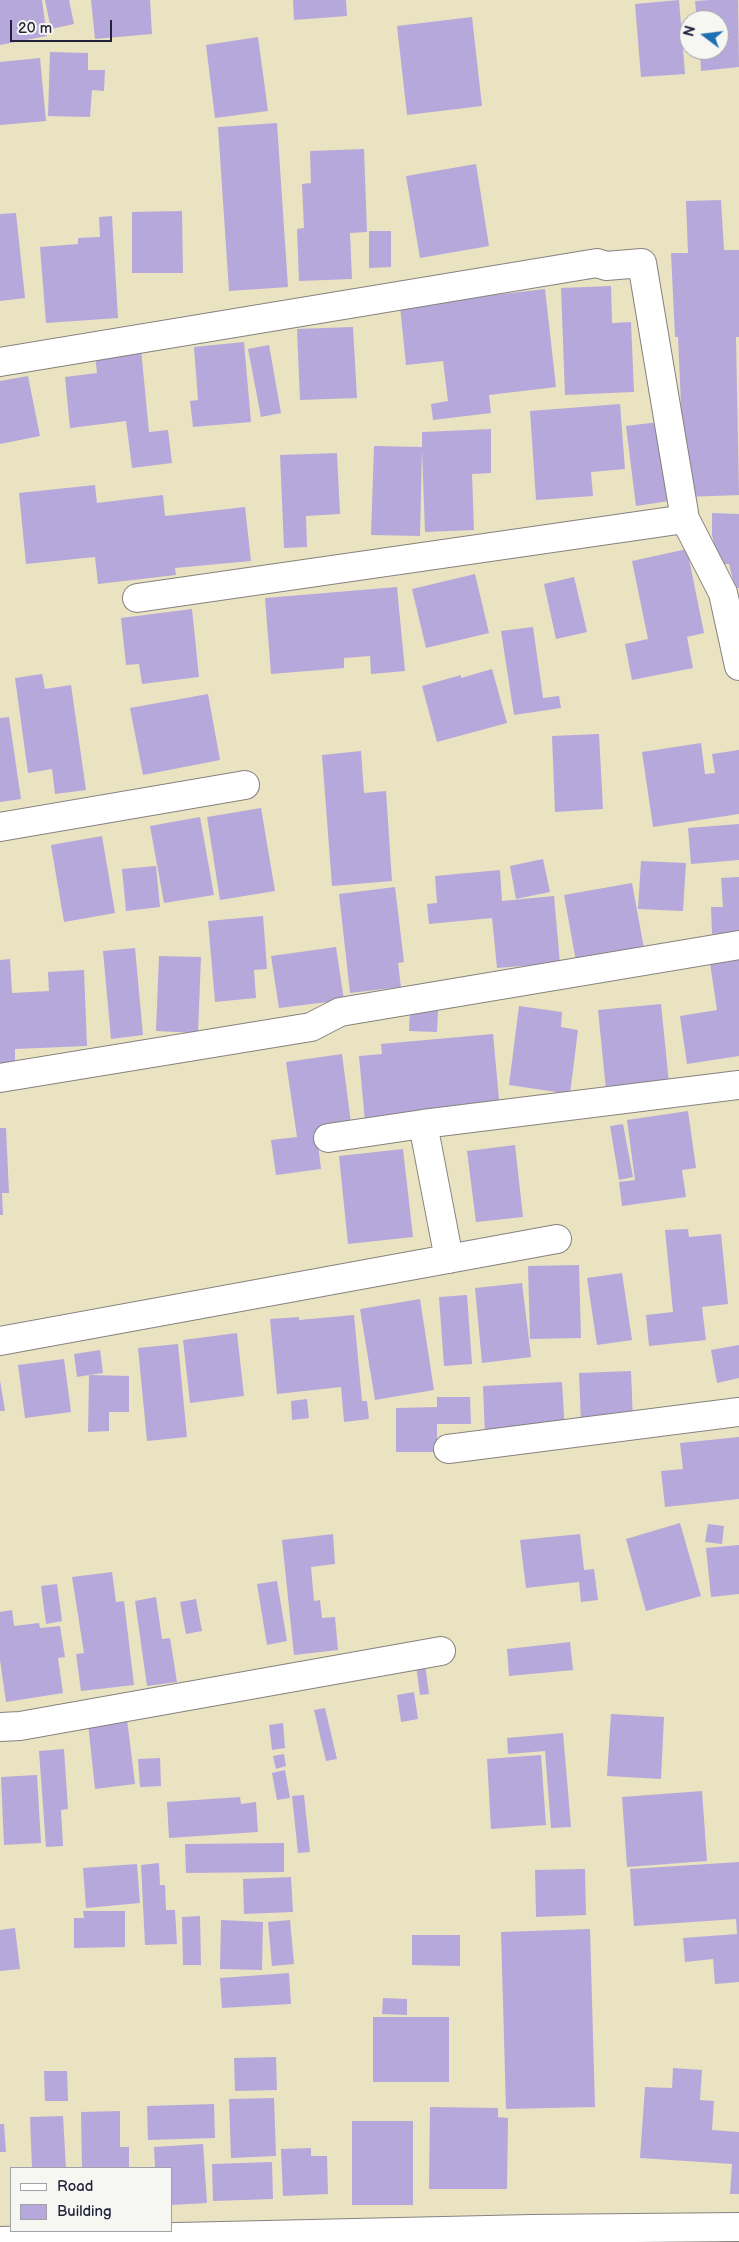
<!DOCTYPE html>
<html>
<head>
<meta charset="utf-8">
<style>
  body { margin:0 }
  #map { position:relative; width:739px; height:2242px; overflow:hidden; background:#e9e3c2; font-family:"Balsamiq Sans",sans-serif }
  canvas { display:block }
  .legend { position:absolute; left:10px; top:2167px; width:162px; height:65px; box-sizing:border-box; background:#f6f6f2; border:1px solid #a1a1a9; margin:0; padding:6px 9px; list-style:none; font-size:15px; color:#22223b }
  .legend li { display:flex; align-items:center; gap:10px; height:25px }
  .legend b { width:25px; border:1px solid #a1a1a9 }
  .north { position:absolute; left:679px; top:10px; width:50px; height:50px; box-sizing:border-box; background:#f6f6f2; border:1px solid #a1a1a9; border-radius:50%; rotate:285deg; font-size:14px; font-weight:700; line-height:20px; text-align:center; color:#22223b }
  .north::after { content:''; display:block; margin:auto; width:18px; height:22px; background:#1f6fb2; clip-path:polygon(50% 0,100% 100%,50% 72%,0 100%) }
  .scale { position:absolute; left:10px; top:20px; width:102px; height:22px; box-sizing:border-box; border:2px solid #22223b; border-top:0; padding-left:6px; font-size:15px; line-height:18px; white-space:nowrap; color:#22223b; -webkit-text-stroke:4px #f6f6f2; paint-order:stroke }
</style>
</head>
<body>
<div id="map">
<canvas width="739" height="2242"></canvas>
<ul class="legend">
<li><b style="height:6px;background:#fff"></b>Road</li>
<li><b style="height:14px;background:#b7a8db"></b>Building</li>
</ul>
<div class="north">N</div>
<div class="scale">20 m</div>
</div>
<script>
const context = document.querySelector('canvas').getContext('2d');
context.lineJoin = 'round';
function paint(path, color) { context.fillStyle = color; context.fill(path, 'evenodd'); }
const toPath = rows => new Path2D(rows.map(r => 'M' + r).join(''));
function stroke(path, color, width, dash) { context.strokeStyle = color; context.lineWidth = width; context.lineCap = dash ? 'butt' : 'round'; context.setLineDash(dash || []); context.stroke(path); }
const building = toPath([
  [0,0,42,0,47,36,0,45],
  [45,0,69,0,74,24,51,29],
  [91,0,150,0,152,34,95,39],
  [293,0,346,0,347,16,294,20],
  [679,0,685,74,641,77,635,4],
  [710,0,738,0,739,67,701,71,700,50,719,50,719,20,697,20,695,1],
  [472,17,482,106,407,115,397,26],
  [258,37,268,111,215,118,206,45],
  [50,52,88,53,88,70,105,70,104,91,92,90,90,117,48,116],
  [40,58,46,121,0,125,0,62],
  [277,123,288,287,229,291,218,127],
  [364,149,367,232,350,233,352,279,299,281,297,229,304,228,302,184,311,183,310,151],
  [476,164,489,246,420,258,406,176],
  [721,200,724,250,739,250,739,337,736,337,739,495,685,497,678,337,675,337,671,253,688,253,686,201],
  [182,211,183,273,132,273,132,212],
  [16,213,25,298,0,301,0,214],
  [112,216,118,318,46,323,40,247,78,244,78,238,100,237,99,217],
  [369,231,391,231,391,267,369,268],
  [611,286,612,323,631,322,634,392,565,395,561,288],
  [545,289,556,387,489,395,491,413,433,420,431,404,448,401,443,361,406,365,400,306],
  [353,327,357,398,300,400,297,329],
  [244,342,251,422,193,427,190,401,198,400,194,347],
  [269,345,281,413,261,417,248,349],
  [141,349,149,432,168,430,172,463,132,468,126,421,70,428,65,377,97,373,95,355],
  [28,376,40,436,0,444,0,381],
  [620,404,625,469,591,472,593,496,536,500,530,411],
  [659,422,669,501,636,506,626,426],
  [491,429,491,473,472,474,474,530,425,532,422,450,420,536,371,535,374,446,422,447,422,432],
  [337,453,340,514,306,516,307,547,284,548,280,455],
  [95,485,97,503,163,495,165,516,245,507,251,561,175,568,176,575,98,584,95,557,26,564,19,493],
  [712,513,739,514,739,588,735,588,729,564,719,564,712,535],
  [687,549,704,633,687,637,693,668,632,680,625,644,648,639,632,561],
  [475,574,489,633,426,648,412,589],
  [574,577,587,632,556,639,544,584],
  [397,587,405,671,371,674,370,656,344,658,344,668,271,674,265,598],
  [192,609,199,677,142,684,139,664,126,665,121,618],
  [533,627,543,698,559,696,561,708,514,715,501,631],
  [492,669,507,723,437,742,422,686,461,675,461,678],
  [42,674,45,689,71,685,86,790,55,794,52,769,28,773,15,678],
  [208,694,220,760,143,775,130,708],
  [9,717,21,799,0,802,0,718],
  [599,734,603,809,555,812,552,736],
  [701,743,705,774,715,773,712,754,739,750,739,814,653,827,642,752],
  [361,751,364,793,386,791,392,881,332,886,322,755],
  [261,808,275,891,220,900,207,817],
  [200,817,214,895,164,903,150,826],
  [739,824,739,860,691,864,688,828],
  [102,836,115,913,64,922,51,845],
  [543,859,550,892,516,899,510,866],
  [641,861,686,863,683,911,638,909],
  [156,866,160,907,126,911,122,869],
  [500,870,502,901,554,896,560,963,497,968,492,918,429,924,427,904,437,903,435,876],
  [739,877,739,932,712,934,711,907,723,907,721,878],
  [632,883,644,948,576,961,564,895],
  [395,887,404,962,398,963,401,987,350,993,339,894],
  [263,916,267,969,254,970,256,998,215,1002,208,921],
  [336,947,344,1000,279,1008,271,956],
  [135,948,143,1035,111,1039,103,951],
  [159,956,201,957,198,1033,156,1031],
  [10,959,12,993,49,991,48,972,84,970,87,1046,15,1049,15,1066,0,1067,0,960],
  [739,959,739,1056,687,1064,680,1016,717,1010,710,963],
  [661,1004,669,1083,606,1090,598,1010],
  [519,1006,562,1012,561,1027,578,1030,570,1094,509,1085],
  [410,1010,438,1011,437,1032,409,1031],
  [493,1034,500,1110,365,1122,359,1056,382,1054,381,1044],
  [342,1054,352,1131,317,1136,321,1169,276,1175,271,1140,297,1137,286,1062],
  [688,1111,696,1168,682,1170,686,1197,622,1206,619,1182,635,1180,627,1120],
  [623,1124,633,1177,619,1180,610,1126],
  [0,1128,6,1128,9,1193,2,1193,3,1215,0,1215],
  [515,1145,523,1217,476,1222,467,1151],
  [403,1149,413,1237,348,1244,339,1156],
  [688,1229,689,1237,721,1234,728,1304,702,1307,706,1340,649,1346,646,1315,673,1312,665,1230],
  [579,1265,581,1338,530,1339,528,1266],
  [622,1273,632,1340,597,1345,587,1278],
  [522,1283,531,1357,482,1363,475,1288],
  [467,1295,472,1364,444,1366,439,1297],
  [420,1299,434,1390,375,1400,360,1309],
  [354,1315,362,1401,367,1401,369,1419,344,1422,341,1387,277,1394,270,1319,299,1317,299,1320],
  [237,1333,244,1396,190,1403,183,1340],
  [178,1344,187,1437,147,1441,138,1348],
  [739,1345,739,1378,717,1383,711,1350],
  [100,1350,103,1373,89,1375,129,1376,129,1412,109,1412,109,1431,88,1432,89,1375,77,1377,74,1354],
  [64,1359,71,1412,25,1418,18,1365],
  [631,1371,633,1421,581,1424,579,1373],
  [0,1380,5,1411,0,1411],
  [562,1382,565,1432,485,1436,483,1386],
  [437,1397,470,1397,471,1424,437,1424,437,1452,396,1452,396,1408,437,1407],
  [307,1399,309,1418,292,1420,291,1401],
  [739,1437,739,1499,665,1507,661,1471,683,1469,680,1443],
  [680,1523,701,1596,646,1611,626,1539],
  [708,1524,724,1526,722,1544,705,1542],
  [333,1534,335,1564,311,1567,314,1601,320,1600,322,1618,335,1617,338,1650,294,1655,282,1540],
  [580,1534,584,1570,594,1569,598,1600,581,1602,579,1582,526,1588,520,1540],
  [739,1545,739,1594,711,1597,706,1548],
  [112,1572,116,1602,124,1601,134,1685,81,1691,76,1654,84,1653,72,1577],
  [277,1581,287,1641,267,1645,257,1584],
  [57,1584,62,1621,46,1624,41,1586],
  [156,1597,162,1639,170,1638,177,1682,147,1686,135,1601],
  [196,1599,202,1631,186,1634,180,1602],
  [12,1610,14,1626,39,1623,40,1628,60,1626,65,1657,58,1658,63,1693,6,1702,0,1660,0,1612],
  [570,1642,573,1670,509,1676,507,1649],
  [425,1664,429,1694,420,1695,416,1665],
  [414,1692,418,1719,401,1722,397,1695],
  [325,1708,337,1759,326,1761,314,1710],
  [611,1714,664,1717,661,1779,607,1776],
  [127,1719,135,1784,95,1789,88,1723],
  [283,1723,285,1748,272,1750,269,1725],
  [563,1733,571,1827,551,1828,545,1751,508,1754,507,1738],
  [64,1749,68,1809,61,1810,63,1846,46,1847,39,1751],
  [284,1754,286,1766,276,1769,273,1756],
  [541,1755,546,1825,491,1829,487,1759],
  [160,1758,161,1786,140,1787,138,1759],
  [285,1770,290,1798,277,1800,272,1773],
  [37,1775,41,1843,4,1845,1,1777],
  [702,1791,707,1861,627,1867,622,1797],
  [304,1795,310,1852,298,1853,292,1796],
  [240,1797,241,1804,256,1802,258,1832,169,1838,167,1802],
  [284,1843,284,1872,186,1873,185,1844],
  [739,1862,739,1982,715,1984,713,1959,685,1962,683,1938,737,1934,736,1919,634,1926,630,1869],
  [159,1863,160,1885,165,1885,166,1910,175,1910,177,1944,145,1945,141,1865],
  [137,1864,140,1903,86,1908,83,1868],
  [585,1869,586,1915,536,1917,535,1870],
  [291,1877,293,1912,244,1914,243,1879],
  [83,1911,125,1911,125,1947,74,1948,74,1918,84,1918],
  [200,1916,201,1965,183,1965,182,1917],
  [221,1920,263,1922,262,1970,220,1969],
  [290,1920,294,1964,272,1966,268,1922],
  [15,1928,20,1969,0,1971,0,1930],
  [590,1929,595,2107,506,2109,501,1932],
  [412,1935,460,1935,460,1966,412,1965],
  [289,1973,291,2004,222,2008,220,1978],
  [383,1998,407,1999,407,2015,382,2014],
  [373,2017,449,2017,449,2082,373,2082],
  [276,2057,277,2090,235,2091,234,2058],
  [673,2068,702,2070,700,2100,714,2101,712,2130,739,2132,739,2194,730,2194,732,2164,640,2158,645,2087,672,2088],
  [44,2071,67,2071,68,2101,45,2101],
  [274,2098,276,2156,231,2158,229,2099],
  [214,2104,215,2138,148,2140,147,2106],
  [430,2107,498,2108,498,2117,508,2118,507,2189,429,2189],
  [120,2111,120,2147,129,2147,129,2168,82,2168,81,2112],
  [63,2116,66,2168,32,2168,30,2117],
  [352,2121,413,2121,413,2205,352,2205],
  [0,2124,4,2124,6,2152,0,2152],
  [203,2144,207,2203,171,2205,171,2168,155,2168,154,2147],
  [311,2148,311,2156,327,2156,328,2194,283,2196,281,2149],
  [272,2162,273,2199,213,2201,212,2164]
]);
const minor = toPath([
  [0,362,597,263,606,266,642,263,685,519,723,593,739,666],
  [137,598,685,519],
  [0,827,245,785],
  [0,1078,311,1027,340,1012,739,945],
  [423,1124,449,1259],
  [328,1138,423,1124,739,1085],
  [0,1341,557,1239],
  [448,1449,739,1412],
  [0,1727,20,1726,441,1651]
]);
const tertiary = toPath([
  [0,2241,532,2229,739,2227]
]);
paint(building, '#b7a8db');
stroke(minor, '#86827e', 30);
stroke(tertiary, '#86827e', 30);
stroke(minor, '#fff', 28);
stroke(tertiary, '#fff', 28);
</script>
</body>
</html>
